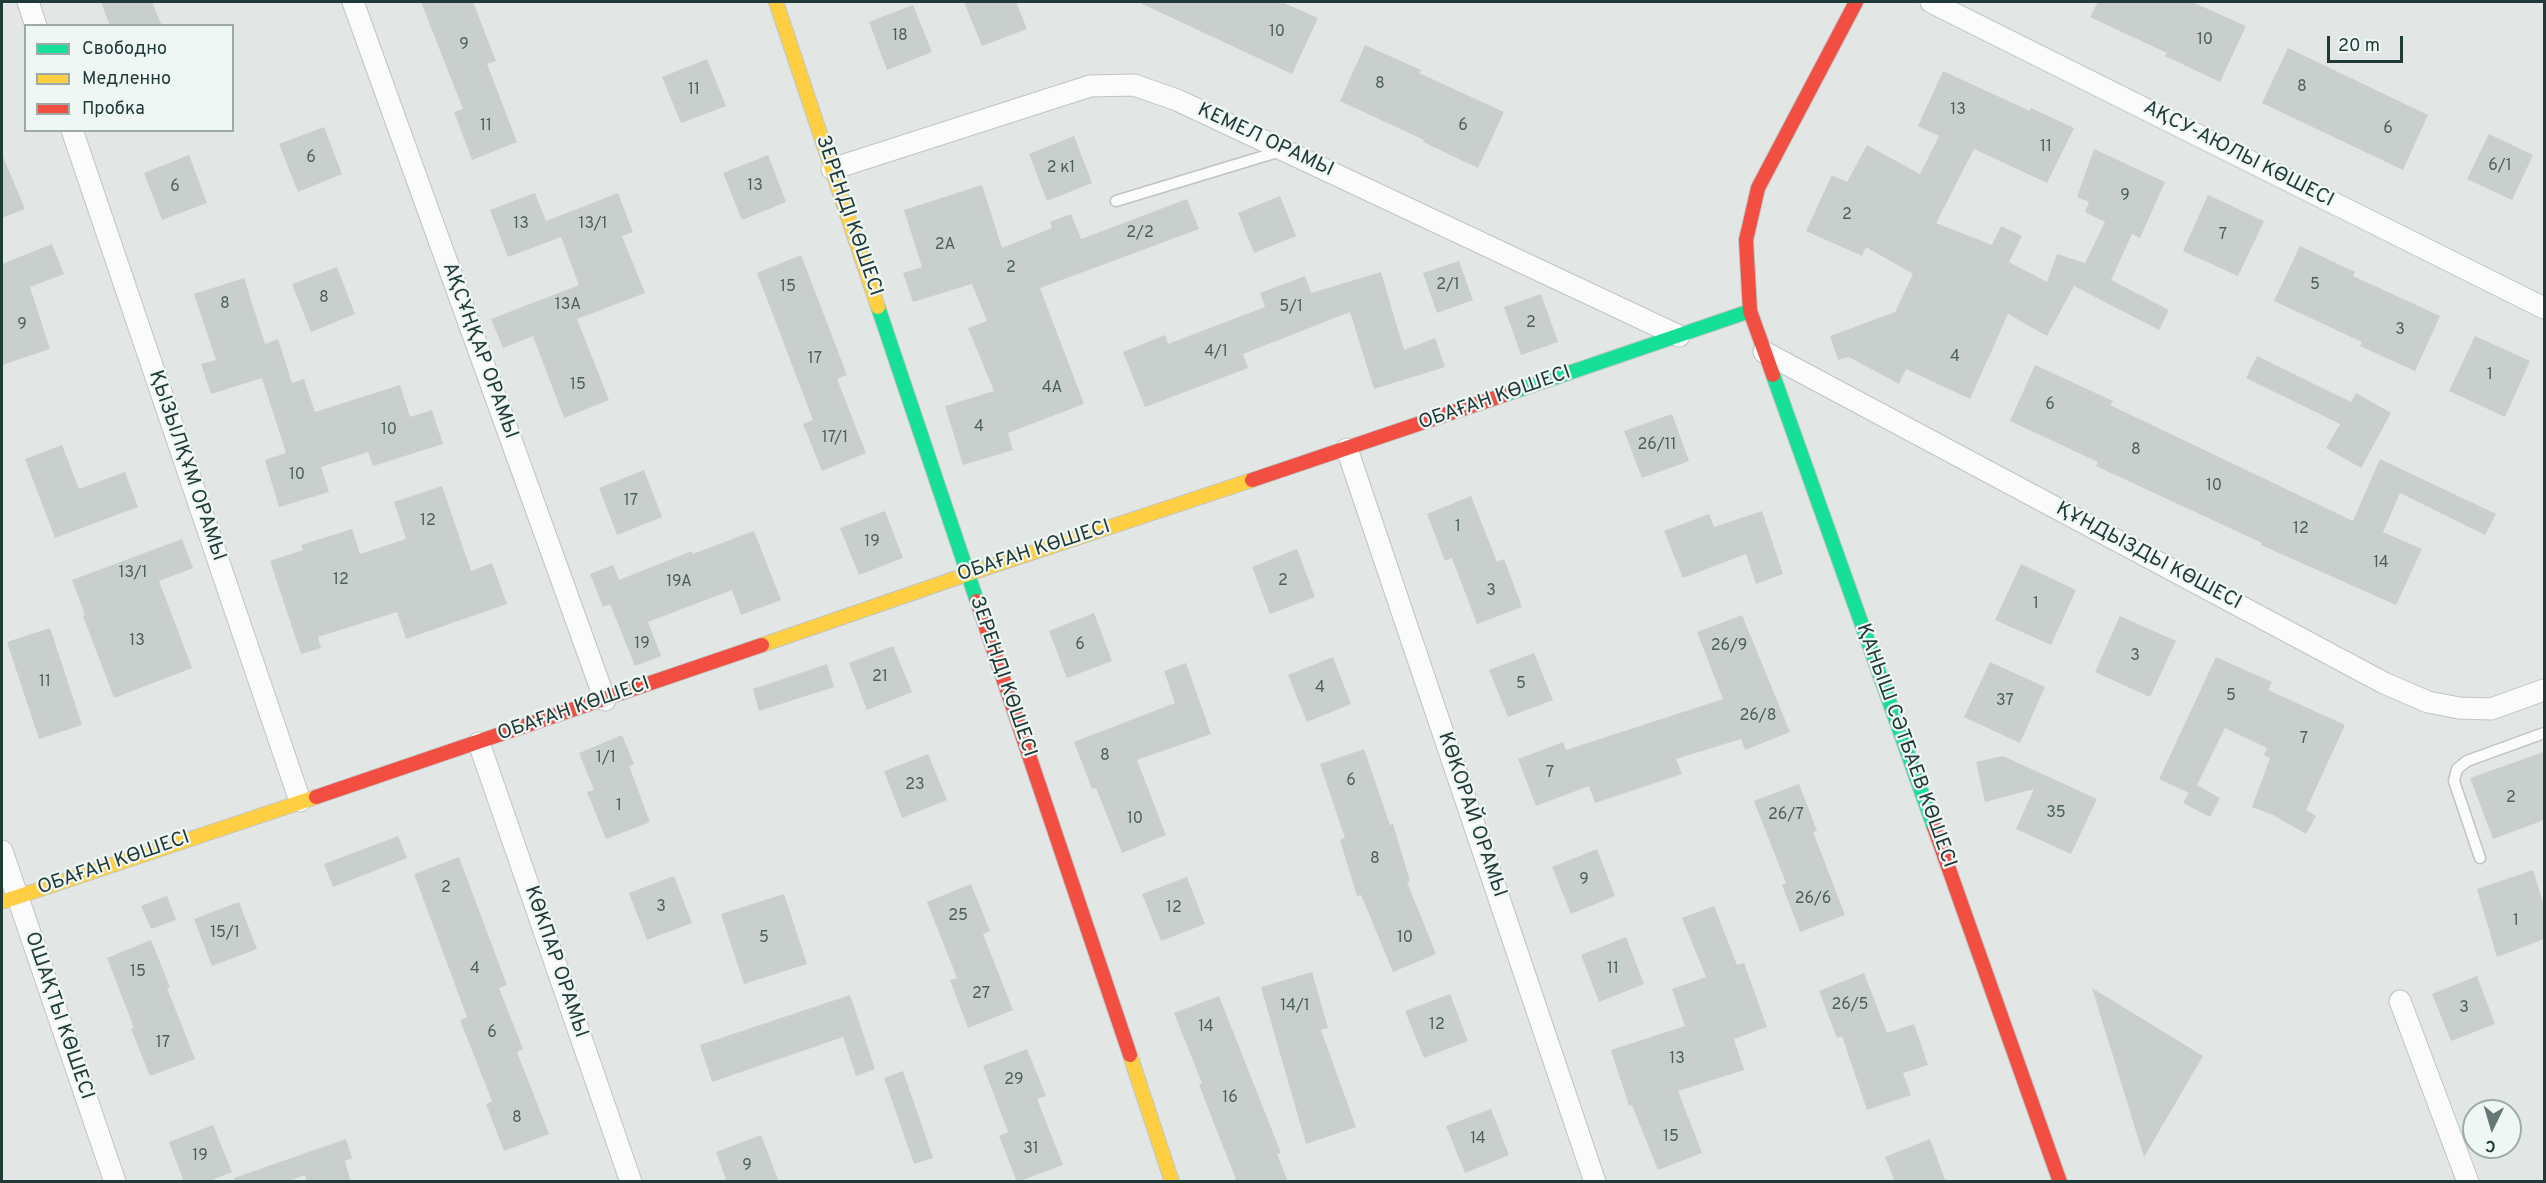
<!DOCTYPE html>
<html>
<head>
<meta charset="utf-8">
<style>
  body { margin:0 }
  #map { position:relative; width:2546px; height:1183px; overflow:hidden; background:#e2e7e6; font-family:Overpass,sans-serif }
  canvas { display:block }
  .frame { position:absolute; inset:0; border:3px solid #203a38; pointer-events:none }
  .legend { position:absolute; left:24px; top:24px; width:210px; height:108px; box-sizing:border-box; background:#eff7f5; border:2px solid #9caba9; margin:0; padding:8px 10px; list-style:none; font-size:18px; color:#203a38 }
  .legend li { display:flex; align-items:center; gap:12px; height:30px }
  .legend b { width:30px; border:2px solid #9caba9 }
  .north { position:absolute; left:2462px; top:1099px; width:60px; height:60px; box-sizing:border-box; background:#eff7f5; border:2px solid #9caba9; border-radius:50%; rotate:185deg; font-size:16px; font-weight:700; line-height:24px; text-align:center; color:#203a38 }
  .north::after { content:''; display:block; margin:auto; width:21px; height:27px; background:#647775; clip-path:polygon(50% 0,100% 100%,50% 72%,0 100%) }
  .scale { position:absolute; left:2327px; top:36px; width:76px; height:27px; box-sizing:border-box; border:3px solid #203a38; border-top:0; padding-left:8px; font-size:18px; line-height:21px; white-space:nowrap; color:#203a38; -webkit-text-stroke:4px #eff7f5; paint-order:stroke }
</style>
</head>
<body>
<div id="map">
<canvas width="2546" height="1183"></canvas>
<div class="frame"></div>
<ul class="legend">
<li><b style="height:8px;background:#16e098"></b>Свободно</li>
<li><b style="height:8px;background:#ffcf43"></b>Медленно</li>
<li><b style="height:8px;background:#f24e42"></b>Пробка</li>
</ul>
<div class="north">С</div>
<div class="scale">20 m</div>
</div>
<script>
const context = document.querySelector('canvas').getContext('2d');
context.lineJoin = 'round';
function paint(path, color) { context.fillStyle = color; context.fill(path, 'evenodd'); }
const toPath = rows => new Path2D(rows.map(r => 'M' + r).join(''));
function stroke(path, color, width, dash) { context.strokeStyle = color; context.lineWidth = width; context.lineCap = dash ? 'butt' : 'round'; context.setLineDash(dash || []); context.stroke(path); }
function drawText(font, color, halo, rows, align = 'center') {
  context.font = font + ' Overpass,sans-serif'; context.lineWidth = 4.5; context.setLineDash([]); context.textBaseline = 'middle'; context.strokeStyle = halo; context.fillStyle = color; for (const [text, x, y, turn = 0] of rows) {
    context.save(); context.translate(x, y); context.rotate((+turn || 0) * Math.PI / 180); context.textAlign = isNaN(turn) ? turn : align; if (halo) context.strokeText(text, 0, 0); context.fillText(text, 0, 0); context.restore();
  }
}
const building = toPath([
  [101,2,152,2,162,26,110,26],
  [421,2,473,2,496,61,487,64,517,142,472,160,454,112,463,109],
  [964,2,1016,2,1027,29,982,46],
  [1138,2,1282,2,1318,18,1292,74],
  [2098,2,2192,2,2246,26,2220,82,2165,56,2167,53,2090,17],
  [913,5,932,52,887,70,869,22],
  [1365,45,1421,70,1419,73,1504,112,1478,168,1423,142,1424,140,1340,101],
  [2288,48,2428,115,2403,170,2262,103],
  [707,59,726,106,681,123,662,77],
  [1943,71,2030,111,2031,108,2074,128,2047,183,1974,149,1936,223,1992,245,2001,226,2022,236,2009,262,2047,282,2057,254,2085,263,2105,222,2085,212,2089,202,2077,197,2094,149,2165,182,2140,238,2132,234,2111,280,2169,310,2159,330,2074,286,2047,336,2008,314,1970,399,1906,369,1899,384,1849,357,1838,360,1830,336,1895,312,1913,274,1866,247,1862,256,1806,231,1832,175,1847,182,1867,145,1920,174,1939,136,1918,126],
  [324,127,342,174,298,192,279,144],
  [2489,134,2533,155,2512,200,2467,179],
  [1074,136,1092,183,1047,201,1029,154],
  [2,154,25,209,2,218],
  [189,155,207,203,162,220,144,173],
  [768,155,786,202,742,220,723,173],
  [982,185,1002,248,1052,228,1050,222,1071,214,1081,239,1187,199,1199,229,1040,288,1084,404,1008,433,1013,450,963,465,945,406,994,391,968,328,987,321,972,284,913,302,903,273,922,267,904,210],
  [535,193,546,221,618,193,633,232,622,236,645,293,577,319,609,400,564,418,533,336,503,348,491,319,579,285,561,237,508,257,490,210],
  [2208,195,2264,221,2238,276,2183,251],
  [1280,196,1296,236,1254,253,1238,213],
  [52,244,64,274,30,287,50,349,2,365,2,264],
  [2300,246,2355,272,2353,276,2440,316,2415,371,2360,346,2362,342,2274,301],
  [801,255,847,375,837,379,866,453,822,471,803,424,813,420,757,273],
  [1459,261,1473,300,1437,313,1423,273],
  [337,267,355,314,311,332,292,284],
  [1381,272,1404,350,1435,338,1445,367,1374,389,1350,312,1243,354,1248,368,1145,407,1123,352,1165,335,1168,344,1265,307,1260,293,1305,276,1311,293],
  [244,278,265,344,278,339,292,383,304,379,315,412,400,385,410,417,432,410,443,444,373,466,368,452,321,467,329,492,279,507,265,460,286,453,262,378,211,394,201,364,216,360,194,294],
  [1541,294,1558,342,1521,355,1504,307],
  [2475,336,2530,361,2505,417,2449,391],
  [2257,356,2351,402,2356,393,2391,413,2361,468,2326,448,2340,424,2246,378],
  [2035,365,2113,401,2110,405,2353,521,2380,459,2496,514,2485,535,2400,493,2383,532,2422,549,2396,605,2261,545,2262,543,2096,466,2098,462,2010,421],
  [1672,414,1689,461,1642,478,1624,431],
  [62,445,79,489,125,472,138,507,55,538,25,459],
  [644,470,662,517,617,535,599,488],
  [442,486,471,571,492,563,507,604,406,639,397,612,318,637,321,648,301,654,270,561,303,550,301,545,352,529,360,554,406,539,394,502],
  [1471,496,1497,562,1504,559,1522,607,1477,624,1452,558,1445,561,1427,514],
  [885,511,903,558,859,575,840,528],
  [1762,511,1783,574,1756,584,1746,554,1683,578,1664,531,1709,514,1714,527],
  [754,531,781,600,741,615,732,590,648,622,661,656,635,666,610,604,603,607,590,574,613,565,619,580,692,551,693,554],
  [182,539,193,568,159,581,192,668,114,698,83,616,85,615,72,580],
  [1297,549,1315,597,1270,614,1252,567],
  [2021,564,2076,590,2051,645,1995,620],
  [1094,613,1112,661,1067,678,1049,631],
  [1742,615,1790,732,1745,750,1741,739,1676,759,1682,774,1595,803,1589,786,1536,806,1518,759,1563,742,1566,750,1723,699,1697,632],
  [2120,616,2176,641,2150,697,2095,672],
  [50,628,82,725,39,739,7,642],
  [893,646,912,692,867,710,849,663],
  [1534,653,1553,700,1508,717,1489,670],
  [1333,657,1351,704,1307,722,1288,675],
  [2216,657,2272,682,2268,690,2345,725,2306,810,2316,816,2306,834,2273,815,2252,807,2270,758,2264,755,2267,748,2225,728,2197,785,2220,798,2210,817,2183,803,2189,793,2159,779],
  [1990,662,2045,687,2020,743,1964,717],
  [1186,663,1211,734,1137,760,1166,835,1122,853,1096,788,1092,789,1074,742,1175,703,1164,671],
  [827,664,834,687,759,711,753,689],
  [622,735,634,764,629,766,650,822,606,839,587,792,594,790,579,753],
  [1364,749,1390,825,1393,824,1410,881,1407,882,1436,954,1393,972,1361,895,1357,896,1340,840,1345,838,1320,764],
  [2544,752,2544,820,2493,839,2470,778],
  [928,754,947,800,902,818,884,771],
  [2003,756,2097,799,2071,854,2016,829,2034,789,1985,802,1976,762],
  [1799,784,1817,831,1813,832,1845,915,1800,932,1782,885,1786,883,1754,801],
  [398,836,407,858,333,887,324,864],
  [1597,849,1615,896,1571,914,1552,867],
  [459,857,507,985,499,988,523,1049,517,1052,549,1134,504,1151,486,1104,492,1101,460,1020,467,1017,414,874],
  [2533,870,2544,906,2544,939,2497,957,2477,889],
  [674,876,692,923,647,940,629,893],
  [1187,877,1205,924,1161,941,1142,894],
  [971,884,990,931,983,934,1013,1010,968,1028,950,980,957,978,927,902],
  [784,894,807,964,744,984,721,914],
  [167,896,176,920,151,929,141,906],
  [239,902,257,949,212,966,194,919],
  [1714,906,1737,965,1744,963,1767,1027,1734,1039,1744,1070,1678,1091,1702,1153,1658,1170,1632,1105,1629,1106,1611,1050,1685,1026,1672,989,1706,977,1682,918],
  [1626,937,1644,984,1599,1002,1581,955],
  [151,940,170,987,167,988,195,1059,150,1076,131,1029,134,1028,107,958],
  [1312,972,1328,1028,1321,1030,1356,1127,1306,1144,1261,987],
  [1864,973,1887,1033,1914,1024,1928,1065,1903,1073,1911,1095,1867,1110,1842,1036,1837,1038,1819,991],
  [2477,976,2495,1024,2451,1041,2432,994],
  [2092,988,2203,1056,2144,1157],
  [1450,994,1468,1041,1424,1058,1405,1011],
  [850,995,875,1069,856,1076,843,1037,712,1082,700,1045],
  [1219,996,1281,1153,1277,1154,1288,1182,1237,1182,1199,1085,1202,1083,1174,1013],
  [1027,1049,1046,1096,1037,1099,1063,1165,1017,1182,999,1136,1008,1132,983,1066],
  [903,1071,933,1158,914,1164,884,1078],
  [1491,1109,1509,1155,1465,1173,1446,1126],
  [213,1125,232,1172,207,1182,184,1182,169,1142],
  [761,1135,779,1182,727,1182,716,1152],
  [346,1139,352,1158,345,1161,351,1182,307,1182,305,1175,286,1182,234,1182,234,1178],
  [1930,1139,1946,1182,1895,1182,1885,1157]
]);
const lane = toPath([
  [1116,201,1281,151],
  [2480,858,2454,781,2457,769,2467,761,2544,733]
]);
const street = toPath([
  [28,2,36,26],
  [353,2,605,700],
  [1931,2,2544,308],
  [72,130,300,801],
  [832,169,1090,86,1134,85,1177,100,1679,336],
  [1764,352,2384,683,2428,702,2459,708,2491,709,2544,690],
  [1347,449,1595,1182],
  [479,743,631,1182],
  [2,851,115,1182],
  [2400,1001,2468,1182]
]);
const fast = toPath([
  [878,307,977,601],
  [1773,375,1934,827],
  [1504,395,1750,311]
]);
const slow = toPath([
  [776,2,878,307],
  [762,645,968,574,1252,480],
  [2,902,316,797],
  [1130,1055,1172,1182]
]);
const jam = toPath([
  [1773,375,1750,311,1746,240,1758,188,1856,2],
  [1252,480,1504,395],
  [977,601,1130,1055],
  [316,797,762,645],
  [1934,827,2060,1182]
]);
const numberNames = [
  ["10",1277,33],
  ["18",900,37],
  ["10",2205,41],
  ["9",464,46],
  ["8",1380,85],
  ["8",2302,88],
  ["11",694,91],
  ["13",1958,111],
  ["11",486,127],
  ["6",1463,127],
  ["6",2388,130],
  ["11",2046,148],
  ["6",311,159],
  ["6/1",2500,167],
  ["2 к1",1061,169],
  ["13",755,187],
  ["6",175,188],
  ["9",2125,197],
  ["2",1847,216],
  ["13",521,225],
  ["13/1",593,225],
  ["2/2",1140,234],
  ["7",2223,236],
  ["2А",945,246],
  ["2",1011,269],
  ["2/1",1448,286],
  ["5",2315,286],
  ["15",788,288],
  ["8",324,299],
  ["8",225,305],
  ["13А",568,306],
  ["5/1",1291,308],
  ["2",1531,324],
  ["9",22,326],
  ["3",2400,331],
  ["4/1",1216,353],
  ["4",1955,358],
  ["17",815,360],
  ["1",2490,376],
  ["15",578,386],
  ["4А",1052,389],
  ["6",2050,406],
  ["4",979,428],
  ["10",389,431],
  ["17/1",835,439],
  ["26/11",1657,446],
  ["8",2136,451],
  ["10",297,476],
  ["10",2214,487],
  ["17",631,502],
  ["12",428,522],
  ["1",1458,528],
  ["12",2301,530],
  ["19",872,543],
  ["14",2381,564],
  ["13/1",133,574],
  ["12",341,581],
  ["2",1283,582],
  ["19А",679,583],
  ["3",1491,592],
  ["1",2036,605],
  ["13",137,642],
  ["19",642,645],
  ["6",1080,646],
  ["26/9",1729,647],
  ["3",2135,657],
  ["21",880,678],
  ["11",45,683],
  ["5",1521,685],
  ["4",1320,689],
  ["5",2231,697],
  ["37",2005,702],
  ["26/8",1758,717],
  ["7",2304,740],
  ["8",1105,757],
  ["1/1",606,759],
  ["7",1550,774],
  ["6",1351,782],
  ["23",915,786],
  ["2",2511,799],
  ["1",619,807],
  ["35",2056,814],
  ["26/7",1786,816],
  ["10",1135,820],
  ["8",1375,860],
  ["9",1584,881],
  ["2",446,889],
  ["26/6",1813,900],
  ["3",661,908],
  ["12",1174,909],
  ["25",958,917],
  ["1",2516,922],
  ["15/1",225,934],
  ["5",764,939],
  ["10",1405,939],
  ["4",475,970],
  ["11",1613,970],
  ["15",138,973],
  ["27",981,995],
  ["26/5",1850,1006],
  ["14/1",1295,1007],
  ["3",2464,1009],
  ["12",1437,1026],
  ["14",1206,1028],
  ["6",492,1034],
  ["17",163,1044],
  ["13",1677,1060],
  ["29",1014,1081],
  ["16",1230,1099],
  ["8",517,1119],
  ["15",1671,1138],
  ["14",1478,1140],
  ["31",1031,1150],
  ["19",200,1157],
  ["9",747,1167]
];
const streetNames = [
  ["КЕМЕЛ ОРАМЫ",1265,141,25],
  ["АҚСУ-АЮЛЫ КӨШЕСІ",2238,155,27],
  ["ЗЕРЕНДІ КӨШЕСІ",848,216,71],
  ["АҚСҰҢҚАР ОРАМЫ",479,351,70],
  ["ОБАҒАН КӨШЕСІ",1495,399,-19],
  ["ҚЫЗЫЛҚҰМ ОРАМЫ",186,466,71],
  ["ОБАҒАН КӨШЕСІ",1034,552,-18],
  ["ҚҰНДЫЗДЫ КӨШЕСІ",2148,557,28],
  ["ЗЕРЕНДІ КӨШЕСІ",1002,677,71],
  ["ОБАҒАН КӨШЕСІ",574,710,-19],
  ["ҚАНЫШ СӘТБАЕВ КӨШЕСІ",1905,746,70],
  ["КӨКОРАЙ ОРАМЫ",1471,815,71],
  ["ОБАҒАН КӨШЕСІ",114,864,-19],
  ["КӨКПАР ОРАМЫ",555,962,71],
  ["ОШАҚТЫ КӨШЕСІ",58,1016,71]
];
paint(building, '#c9cfcd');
stroke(lane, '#bfc4c3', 13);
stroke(street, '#bfc4c3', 23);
stroke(fast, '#bec5c4', 16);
stroke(slow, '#bec5c4', 16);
stroke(jam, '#bec5c4', 16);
stroke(lane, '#fbfbfb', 10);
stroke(street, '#fbfbfb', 21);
stroke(fast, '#16e098', 14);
stroke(slow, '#ffcf43', 14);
stroke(jam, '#f24e42', 14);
drawText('16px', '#4b605e', null, numberNames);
drawText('20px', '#203a38', '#eff7f5', streetNames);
</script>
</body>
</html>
